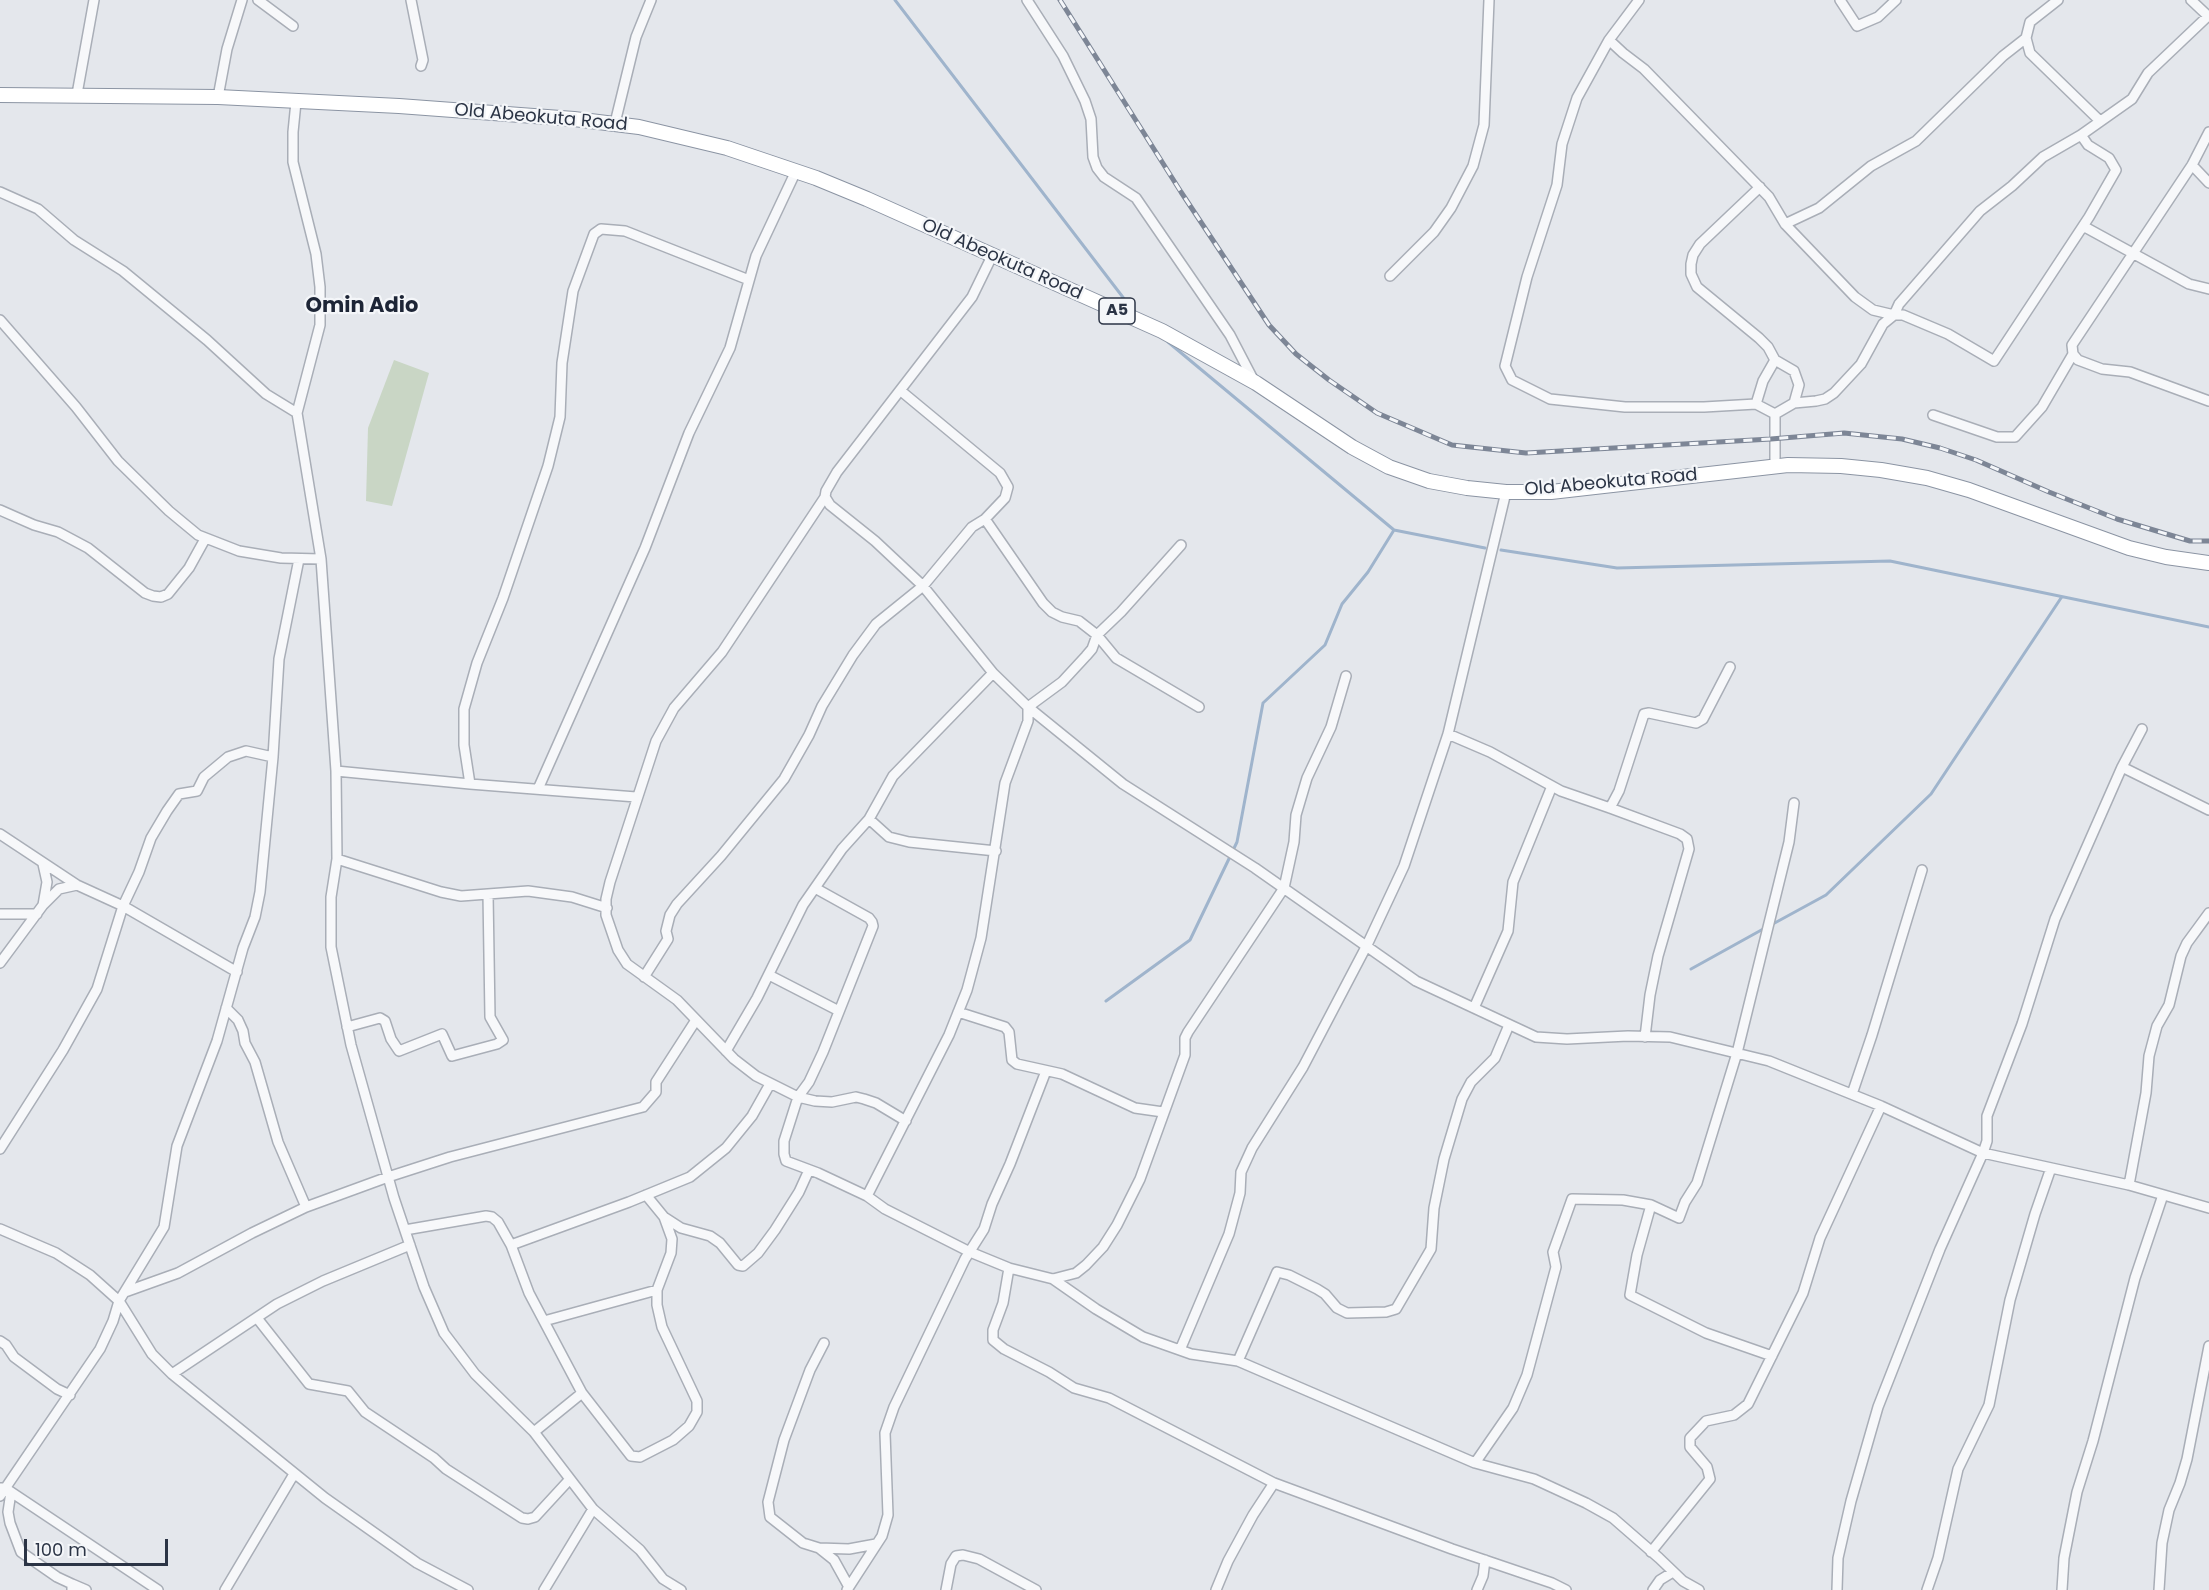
<!DOCTYPE html>
<html>
<head>
<meta charset="utf-8">
<style>
  body { margin:0 }
  #map { position:relative; width:2209px; height:1590px; overflow:hidden; background:#e4e7ec; font-family:Poppins,sans-serif }
  canvas { display:block }
  .scale { position:absolute; left:24px; top:1539px; width:144px; height:27px; box-sizing:border-box; border:3px solid #2b3445; border-top:0; padding-left:8px; font-size:18px; line-height:21px; white-space:nowrap; color:#2b3445; -webkit-text-stroke:4px #f4f6f9; paint-order:stroke }
</style>
</head>
<body>
<div id="map">
<canvas width="2209" height="1590"></canvas>
<div class="scale">100 m</div>
</div>
<script>
const context = document.querySelector('canvas').getContext('2d');
context.lineJoin = 'round';
function paint(path, color) { context.fillStyle = color; context.fill(path, 'evenodd'); }
const toPath = rows => new Path2D(rows.map(r => 'M' + r).join(''));
function stroke(path, color, width, dash) { context.strokeStyle = color; context.lineWidth = width; context.lineCap = dash ? 'butt' : 'round'; context.setLineDash(dash || []); context.stroke(path); }
function drawText(font, color, halo, rows, align = 'center') {
  context.font = font + ' Poppins,sans-serif'; context.lineWidth = 4.5; context.setLineDash([]); context.textBaseline = 'middle'; context.strokeStyle = halo; context.fillStyle = color; for (const [text, x, y, turn = 0] of rows) {
    context.save(); context.translate(x, y); context.rotate((+turn || 0) * Math.PI / 180); context.textAlign = isNaN(turn) ? turn : align; if (halo) context.strokeText(text, 0, 0); context.fillText(text, 0, 0); context.restore();
  }
}
const green = toPath([
  [394,360,429,373,392,506,366,501,368,428]
]);
const stream = toPath([
  [895,0,1135,313],
  [1168,342,1394,530,1485,548],
  [1501,550,1617,568,1890,561,2209,627],
  [1771,925,1826,895,1931,794,2061,598],
  [1691,969,1765,928],
  [1106,1001,1190,940,1237,842,1263,703,1325,645,1342,604,1368,572,1394,530]
]);
const minor = toPath([
  [258,0,293,26],
  [411,0,423,60,421,66],
  [1027,0,1063,56,1085,101,1091,119,1093,157,1097,168,1104,177,1136,198,1230,335,1254,381],
  [1639,0,1609,40,1577,98,1562,144,1557,185,1527,277,1505,366,1512,380,1550,399,1625,407,1704,407,1756,404,1775,414,1775,466],
  [1840,0,1857,26,1878,17,1896,0],
  [2058,0,2030,22,2026,38,2030,53,2100,121],
  [2191,0,2209,17],
  [1609,40,1623,53,1644,69,1769,197,1785,224,1855,297,1873,310,1894,315],
  [77,94,94,0],
  [218,97,227,49,242,0],
  [296,102,293,132,293,162,316,254,320,287,320,325,297,413,321,559,336,771,337,859,331,897,331,947,351,1045,394,1198,424,1287,444,1333,475,1374,534,1432,593,1509,640,1550,663,1579,681,1590],
  [615,123,636,37,651,0],
  [2209,132,2192,165,2072,345,2073,354,2078,360,2102,369,2130,372,2209,401],
  [2081,135,2043,157,2012,186,1980,211,1899,304,1894,315,1903,315,1948,334,1994,361,2089,217,2116,170,2109,158,2088,145,2081,135,2132,99,2148,73,2208,16],
  [2192,165,2209,183],
  [0,192,38,209,74,240,123,271,207,340,266,394,297,413],
  [1785,224,1819,208,1871,166,1916,141,2003,56,2026,38],
  [2083,226,2189,284,2209,289],
  [992,256,972,297,837,472,826,491,825,497,830,505,875,541,923,586,993,673,1028,707,1123,784,1255,868,1416,981,1536,1037,1567,1039,1628,1036,1670,1037,1769,1061,1881,1106,1983,1153,2129,1185,2209,1208],
  [1390,276,1434,232,1451,208,1473,166,1484,125,1489,0],
  [0,320,76,407,118,461,169,511,198,535,239,551,281,558,321,559],
  [1775,360,1794,371,1799,385,1794,403,1775,414],
  [1794,403,1816,401,1825,399,1834,393,1861,364,1883,324,1894,315],
  [1756,404,1763,381,1775,360,1768,347,1759,338,1697,287,1691,274,1691,264,1693,255,1700,244,1760,187],
  [1933,415,1997,437,2015,437,2042,407,2073,354],
  [825,497,722,652,674,708,656,741,610,882,606,899,606,915,618,950,627,964,677,1000,734,1059,756,1076,798,1097,815,1101,832,1102,856,1097,864,1099,876,1103,906,1121],
  [0,510,34,525,58,532,88,548,145,593,153,596,161,597,168,594,189,568,205,539],
  [985,519,1043,603,1052,612,1062,617,1079,621,1097,635,1116,658,1199,707],
  [1448,734,1490,752,1561,791,1610,808,1680,834,1687,839,1689,849,1658,956,1650,995,1645,1037],
  [2122,767,2209,810],
  [336,771,470,784,636,797],
  [470,784,464,745,464,709,477,663,503,598,548,466,560,417,562,363,573,291,594,234,601,229,625,231,749,280],
  [538,789,645,548,689,433,730,348,756,256,796,171],
  [1610,808,1619,791,1644,714,1649,713,1696,723,1703,719,1730,667],
  [869,819,889,837,909,842,996,851],
  [0,834,77,885,123,906,237,972],
  [337,859,441,892,461,896,528,891,572,897,607,908],
  [815,888,869,918,872,922,873,926,823,1052,809,1082,798,1097,784,1141,784,1154,786,1161,818,1173,867,1196,885,1209,970,1252,1009,1268,1053,1279,1096,1309,1143,1337,1191,1354,1238,1361,1475,1463,1534,1479,1586,1503,1613,1518,1659,1558,1683,1581,1699,1590],
  [43,905,47,882,43,864],
  [0,914,37,914],
  [0,963,43,905,59,889,77,885],
  [769,975,839,1011],
  [644,977,668,939,666,931,670,915,677,904,721,856,784,779,809,735,822,706,853,655,876,624,923,586,972,527,985,519,1005,498,1008,487,1000,473,901,391],
  [226,1008,238,1020,243,1031,245,1043,255,1062,278,1142,306,1207],
  [1474,1008,1508,931,1513,882,1552,786],
  [958,1012,1005,1027,1009,1032,1012,1060,1017,1064,1062,1074,1135,1108,1163,1112],
  [347,1027,380,1018,385,1021,391,1039,399,1051,442,1034,452,1056,497,1044,503,1040,490,1017,488,894],
  [726,1051,757,998,803,905,842,849,869,819,893,776,993,673],
  [1852,1094,1872,1035,1922,870],
  [0,1149,63,1050,97,989,123,906,139,872,151,838,167,811,179,794,197,791,204,777,228,757,246,751,273,757],
  [2129,1185,2146,1093,2149,1056,2157,1026,2169,1005,2181,956,2187,943,2209,913],
  [867,1196,949,1035,967,990,981,938,1005,783,1028,721,1028,707,1062,682,1086,656,1092,649,1097,635,1121,612,1181,545],
  [1651,1205,1637,1255,1630,1295,1706,1333,1772,1356],
  [664,1217,681,1228,710,1236,720,1243,738,1265,743,1266,758,1253,775,1230,799,1192,809,1170],
  [0,1229,56,1253,90,1275,119,1301,152,1354,172,1374,325,1498,417,1563,468,1590],
  [405,1230,486,1216,492,1217,498,1222,511,1245,529,1293,582,1393,631,1456,640,1457,673,1440,689,1426,697,1412,697,1401,662,1327,657,1305,657,1290,671,1253,672,1239,664,1217,646,1195],
  [511,1245,629,1202,690,1177,726,1148,752,1116,770,1084],
  [1009,1268,1003,1303,993,1330,993,1340,1004,1349,1049,1372,1074,1388,1109,1398,1274,1483,1452,1549,1552,1583,1566,1590],
  [1053,1279,1076,1273,1086,1265,1103,1247,1117,1225,1140,1179,1185,1055,1185,1038,1188,1032,1284,888,1294,842,1296,815,1307,778,1331,727,1346,676],
  [125,1292,178,1273,252,1233,306,1207,388,1177,450,1157,643,1107,656,1092,656,1082,696,1020],
  [257,1318,309,1384,348,1391,365,1412,434,1458,446,1469,522,1518,528,1519,535,1517,570,1479],
  [544,1321,657,1290],
  [0,1341,6,1345,14,1357,57,1389,70,1395],
  [824,1343,810,1370,784,1440,768,1502,770,1517,803,1543,819,1548,849,1549,876,1544],
  [1180,1350,1229,1234,1240,1193,1241,1172,1252,1148,1303,1067,1367,945,1404,866,1448,734,1506,492],
  [1238,1361,1277,1272,1289,1275,1317,1289,1325,1294,1337,1308,1347,1313,1386,1312,1396,1309,1431,1249,1434,1208,1444,1159,1462,1099,1471,1082,1495,1058,1509,1025],
  [172,1374,277,1304,323,1281,410,1245],
  [534,1432,582,1393],
  [1475,1463,1513,1408,1527,1375,1556,1267,1553,1252,1572,1199,1623,1200,1651,1205,1679,1218,1685,1202,1697,1183,1737,1053,1789,842,1794,803],
  [0,1488,5,1488,158,1590],
  [11,1492,8,1512,10,1523,21,1552,57,1577,72,1584,72,1590],
  [0,1496,100,1349,113,1321,119,1301,164,1227,177,1146,217,1041,243,948,255,917,260,892,273,757,279,659,299,559],
  [819,1548,834,1560,849,1587],
  [1651,1552,1710,1479,1707,1467,1690,1447,1690,1438,1706,1421,1734,1415,1748,1404,1803,1293,1820,1238,1881,1106],
  [72,1584,86,1590],
  [225,1590,294,1474],
  [544,1590,593,1509],
  [847,1590,882,1536,888,1515,885,1433,894,1407,965,1259,984,1229,992,1204,1010,1164,1046,1071],
  [946,1590,951,1564,956,1556,963,1555,979,1559,1036,1590],
  [1216,1590,1228,1561,1253,1515,1274,1483],
  [1477,1590,1483,1576,1485,1560],
  [1653,1590,1660,1580,1673,1572],
  [1837,1590,1838,1558,1851,1501,1878,1407,1940,1249,1983,1153,1987,1141,1987,1116,2022,1024,2055,919,2122,767,2142,729],
  [1927,1590,1938,1558,1958,1469,1989,1405,2010,1300,2035,1214,2051,1168],
  [2062,1590,2064,1558,2077,1492,2093,1441,2135,1278,2163,1195],
  [2159,1590,2162,1543,2169,1510,2180,1483,2187,1459,2209,1346]
]);
const highway = toPath([
  [0,95,218,97,399,106,574,119,639,127,727,148,816,178,867,199,1162,331,1256,383,1352,447,1389,467,1429,481,1467,488,1506,492,1551,492,1788,465,1841,466,1881,470,1927,478,1969,490,2129,548,2166,557,2209,563]
]);
const rail = toPath([
  [1060,0,1181,192,1269,325,1296,354,1329,380,1377,413,1452,445,1526,453,1771,439,1844,433,1902,439,1940,448,1976,460,2049,492,2117,519,2190,541,2209,541]
]);
const shields = [
  [1117,311,36]
];
const shieldNames = [
  ["A5",1117,311]
];
const streetNames = [
  ["Old Abeokuta Road",541,118,5],
  ["Old Abeokuta Road",1002,260,24],
  ["Old Abeokuta Road",1611,483,-5]
];
const quarterNames = [
  ["Omin Adio",362,307]
];
paint(green, '#c9d6c5');
stroke(stream, '#9fb4cc', 3);
stroke(minor, '#a9aeb7', 12);
stroke(highway, '#8b94a3', 16);
stroke(minor, '#f7f8fa', 9);
stroke(highway, '#fff', 14);
stroke(rail, '#7d8696', 5);
stroke(rail, '#f4f6f9', 3, [9]);
for (const [x, y, w] of shields) { const box = new Path2D(); box.roundRect(x - w / 2, y - 13, w, 26, 4.5); context.fillStyle = '#f4f6f9'; context.fill(box); stroke(box, '#2b3445', 1.5); }
drawText('bold 16px', '#2b3445', null, shieldNames);
drawText('18px', '#2b3445', '#f4f6f9', streetNames);
drawText('bold 21px', '#1d2536', '#f4f6f9', quarterNames);
</script>
</body>
</html>
